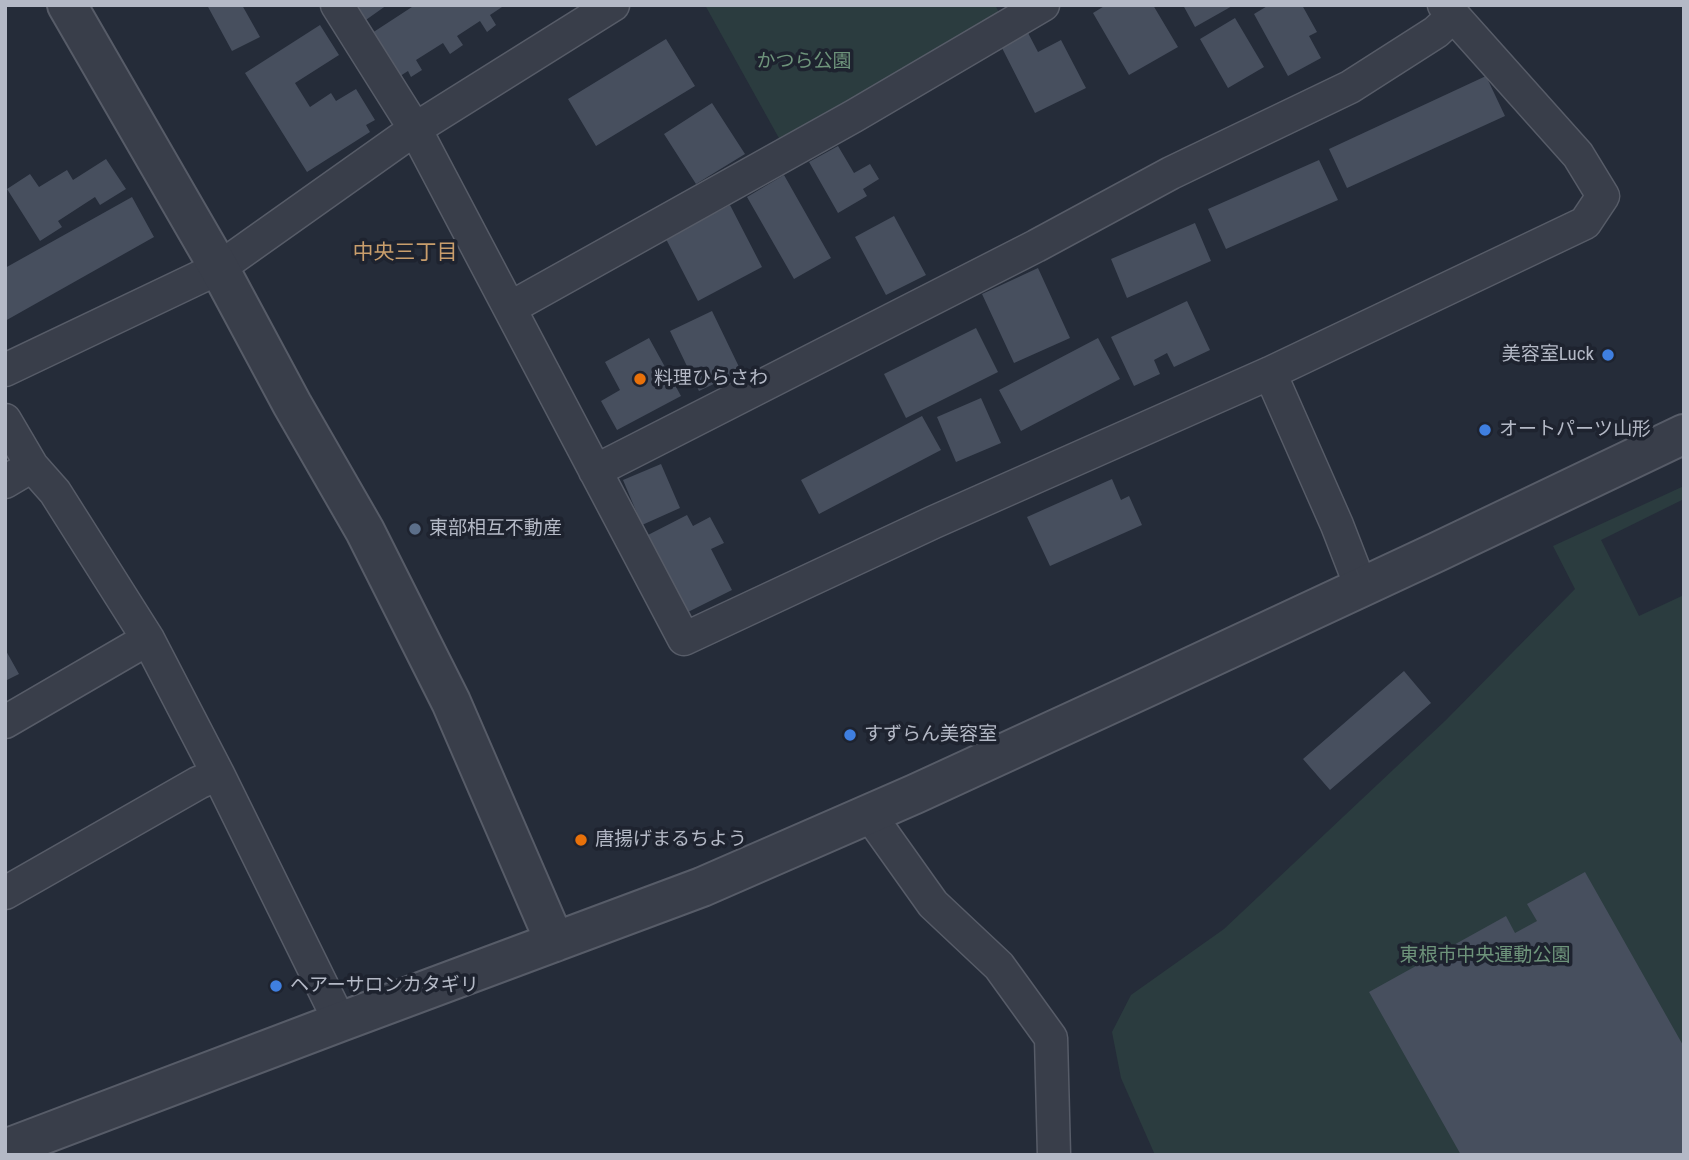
<!DOCTYPE html>
<html>
<head>
<meta charset="utf-8">
<style>
  body { margin:0 }
  #map { position:relative; width:1689px; height:1160px; overflow:hidden; background:#252c39; font-family:"Roboto Condensed",sans-serif }
  canvas { display:block }
  .frame { position:absolute; inset:0; border:7px solid #b4b9c6; pointer-events:none }
</style>
</head>
<body>
<div id="map">
<canvas width="1689" height="1160"></canvas>
<div class="frame"></div>
</div>
<script>
const context = document.querySelector('canvas').getContext('2d');
context.lineJoin = 'round';
function paint(path, color) { context.fillStyle = color; context.fill(path, 'evenodd'); }
const toPath = rows => new Path2D(rows.map(r => 'M' + r).join(''));
function stroke(path, color, width, dash) { context.strokeStyle = color; context.lineWidth = width; context.lineCap = dash ? 'butt' : 'round'; context.setLineDash(dash || []); context.stroke(path); }
function drawText(font, color, halo, rows, align = 'center') {
  context.font = font + ' "Roboto Condensed","Noto Sans JP",sans-serif'; context.lineWidth = 7; context.setLineDash([]); context.textBaseline = 'middle'; context.strokeStyle = halo; context.fillStyle = color; for (const [text, x, y, turn = 0] of rows) {
    context.save(); context.translate(x, y); context.rotate((+turn || 0) * Math.PI / 180); context.textAlign = isNaN(turn) ? turn : align; if (halo) context.strokeText(text, 0, 0); context.fillText(text, 0, 0); context.restore();
  }
}
const green = toPath([
  [705,5,995,5,1001,16,780,140],
  [1684,486,1684,499,1601,540,1639,616,1684,595,1684,1155,1155,1155,1121,1078,1112,1032,1131,995,1224,929,1446,720,1575,589,1553,546]
]);
const building = toPath([
  [207,5,242,5,260,37,232,51],
  [351,5,387,5,363,22],
  [415,5,505,5,490,15,496,25,487,32,480,21,457,36,463,45,450,54,443,43,416,60,422,70,411,77,408,71,397,78,369,35],
  [1106,5,1153,5,1178,47,1129,75,1093,13],
  [1183,5,1234,5,1195,27],
  [1269,5,1302,5,1317,32,1309,36,1321,58,1288,76,1254,14],
  [1235,18,1264,67,1228,88,1200,39],
  [320,25,339,55,295,83,310,107,331,93,336,101,356,89,375,120,366,125,370,132,307,172,245,73],
  [1027,31,1038,52,1061,40,1086,88,1035,113,1000,44],
  [666,39,695,86,596,146,568,99],
  [1486,76,1505,116,1347,188,1329,149],
  [712,103,745,154,696,184,664,134],
  [838,146,854,173,870,164,879,179,863,189,867,196,838,213,809,162],
  [106,159,126,189,100,205,95,197,58,221,62,227,40,241,7,189,30,174,39,187,67,170,73,180],
  [1319,160,1338,200,1226,249,1208,209],
  [784,175,831,258,794,279,747,197],
  [132,197,154,237,5,321,5,268],
  [730,205,762,267,698,301,666,239],
  [894,216,926,275,886,295,855,237],
  [1195,223,1211,261,1127,298,1111,259],
  [1038,268,1070,338,1014,363,982,294],
  [1187,301,1210,350,1174,367,1167,353,1154,360,1160,374,1134,386,1111,337],
  [712,311,741,371,699,391,670,331],
  [976,328,998,372,906,418,884,374],
  [649,338,681,396,617,430,601,401,620,390,605,362],
  [1098,338,1120,379,1021,431,999,390],
  [981,398,1001,443,956,462,937,417],
  [922,416,941,450,819,514,801,480],
  [661,464,680,508,642,525,623,480],
  [1112,479,1121,500,1129,496,1142,525,1050,566,1027,517],
  [687,515,693,526,710,517,724,543,711,549,732,590,686,613,646,536],
  [5,649,19,674,5,681],
  [1404,671,1431,703,1330,790,1303,759],
  [1585,872,1684,1047,1684,1155,1461,1155,1369,992,1506,916,1515,933,1537,921,1527,904]
]);
const minor = toPath([
  [337,5,415,129,684,639,934,522,1270,373,1585,223,1603,196,1578,155,1444,5],
  [510,308,854,116,1043,5],
  [5,370,219,268,415,129,613,5],
  [1270,373,1337,525,1361,587],
  [5,420,32,466,5,482],
  [32,466,55,492,148,639],
  [595,471,1036,246,1171,173,1350,87,1436,32,1453,16],
  [5,722,148,639,218,774],
  [869,814,933,904,999,966,1051,1038,1054,1155],
  [5,893,198,783,218,774,340,1022]
]);
const tertiary = toPath([
  [67,5,219,268,292,404,365,531,451,702,555,942],
  [5,1149,340,1022,702,887,915,794,1154,684,1437,552,1684,434]
]);
const markers = [
  [1608,355,7,"#3f7fe0"],
  [640,379,7,"#e8710a"],
  [1485,430,7,"#3f7fe0"],
  [415,529,7,"#5c6f8a"],
  [850,735,7,"#3f7fe0"],
  [581,840,7,"#e8710a"],
  [276,986,7,"#3f7fe0"]
];
const parkNames = [
  ["かつら公園",804,62],
  ["東根市中央運動公園",1485,956]
];
const poiNames = [
  ["美容室Luck",1594,355,"right"],
  ["料理ひらさわ",654,379],
  ["オートパーツ山形",1499,430],
  ["東部相互不動産",429,529],
  ["すずらん美容室",864,735],
  ["唐揚げまるちよう",595,840],
  ["ヘアーサロンカタギリ",290,986]
];
const neighbourhoodNames = [
  ["中央三丁目",405,254]
];
paint(green, '#2b3c3f');
paint(building, '#474f5e');
stroke(minor, '#575c68', 35);
stroke(tertiary, '#575c68', 42);
stroke(minor, '#393e4a', 32);
stroke(tertiary, '#393e4a', 38);
for (const [x, y, r, color] of markers) { const dot = new Path2D(); dot.arc(x, y, r, 0, 2 * Math.PI); context.fillStyle = color; context.fill(dot); stroke(dot, '#1e232f', 2.5); }
drawText('19px', '#6e947b', '#1e232f', parkNames);
drawText('19px', '#b4b9c6', '#1e232f', poiNames, 'left');
drawText('21px', '#c99e6c', '#1e232f', neighbourhoodNames);
</script>
</body>
</html>
